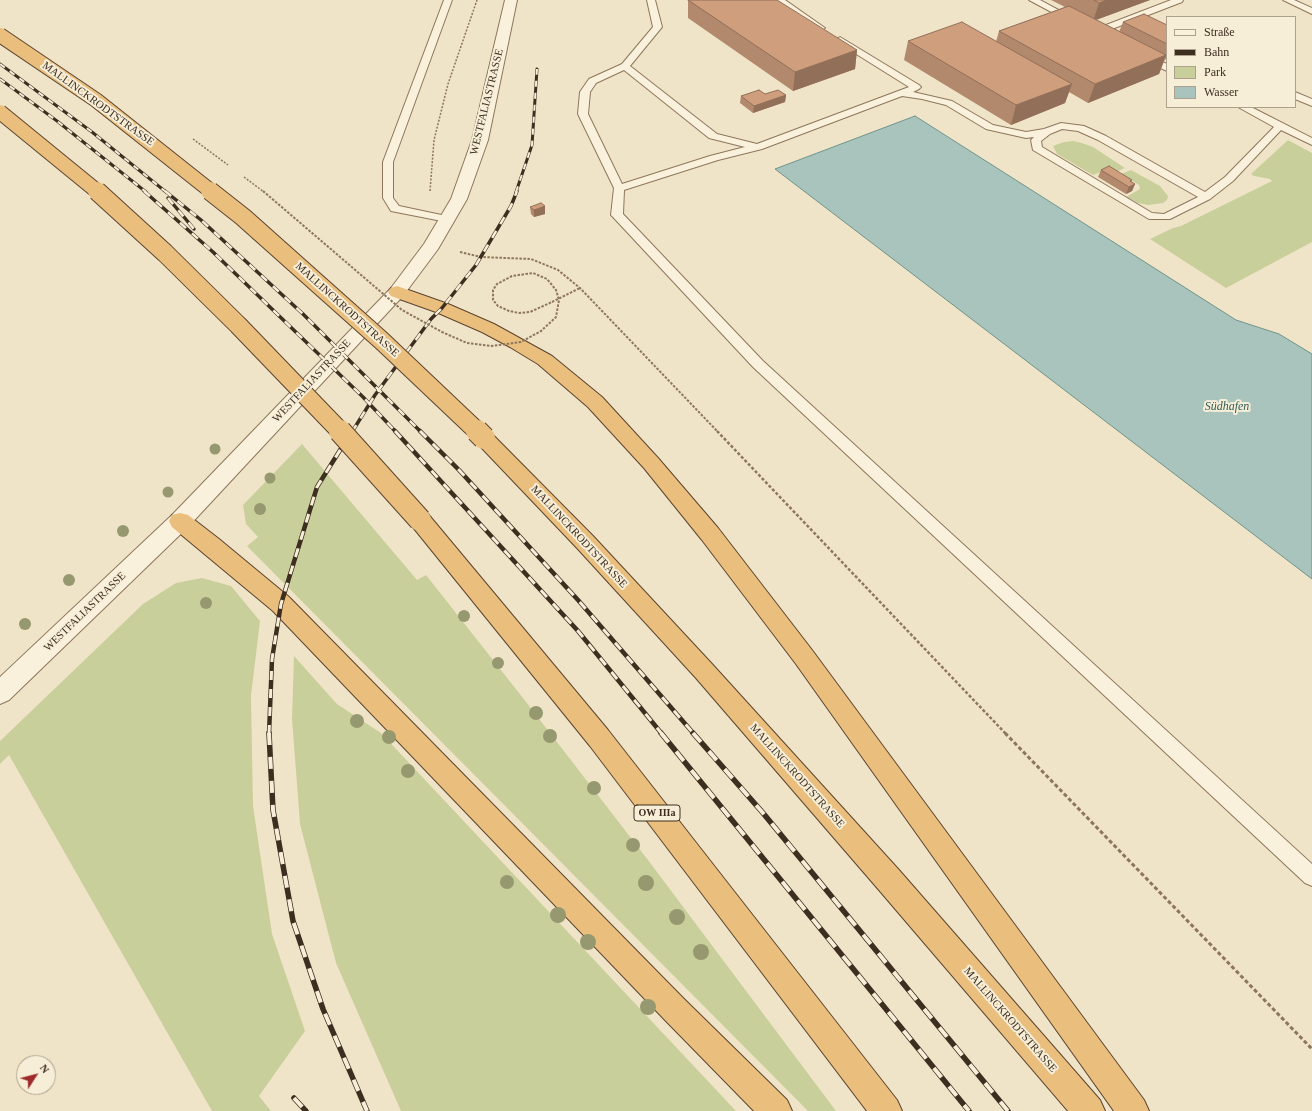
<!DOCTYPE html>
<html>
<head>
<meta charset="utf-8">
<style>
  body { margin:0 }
  #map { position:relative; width:1312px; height:1111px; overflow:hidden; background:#f0e4c8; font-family:"Times New Roman",serif }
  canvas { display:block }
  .legend { position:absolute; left:1166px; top:16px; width:130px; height:92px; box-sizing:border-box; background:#f7eed8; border:1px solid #ada18e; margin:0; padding:5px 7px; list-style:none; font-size:12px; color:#3d2e20 }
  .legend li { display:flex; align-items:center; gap:8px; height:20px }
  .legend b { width:20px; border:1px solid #ada18e }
  .north { position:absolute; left:16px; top:1055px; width:40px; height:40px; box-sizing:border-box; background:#f7eed8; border:1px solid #ada18e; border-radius:50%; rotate:54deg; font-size:11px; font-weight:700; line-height:16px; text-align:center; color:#3d2e20 }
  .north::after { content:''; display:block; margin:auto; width:14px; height:18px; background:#9e2a2b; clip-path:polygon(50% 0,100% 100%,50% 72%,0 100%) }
</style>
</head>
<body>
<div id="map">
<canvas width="1312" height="1111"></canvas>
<ul class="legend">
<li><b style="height:5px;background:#faf1dc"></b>Straße</li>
<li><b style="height:5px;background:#3d2e20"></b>Bahn</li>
<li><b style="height:11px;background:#c9cf9b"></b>Park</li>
<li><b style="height:11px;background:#a9c4bc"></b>Wasser</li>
</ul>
<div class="north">N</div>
</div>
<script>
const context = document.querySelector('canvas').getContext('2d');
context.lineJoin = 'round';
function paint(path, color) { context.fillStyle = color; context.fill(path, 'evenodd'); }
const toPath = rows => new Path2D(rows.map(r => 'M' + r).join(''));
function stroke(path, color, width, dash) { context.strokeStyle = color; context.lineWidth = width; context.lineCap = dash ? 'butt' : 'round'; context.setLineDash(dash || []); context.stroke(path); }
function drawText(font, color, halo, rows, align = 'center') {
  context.font = font + ' "Times New Roman",serif'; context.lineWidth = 4; context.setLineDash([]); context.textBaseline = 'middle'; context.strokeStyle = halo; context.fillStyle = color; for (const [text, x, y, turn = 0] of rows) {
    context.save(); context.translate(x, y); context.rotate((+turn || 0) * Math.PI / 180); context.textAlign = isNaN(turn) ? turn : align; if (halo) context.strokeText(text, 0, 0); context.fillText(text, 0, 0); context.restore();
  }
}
const green = toPath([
  [1288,140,1312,153,1312,242,1226,288,1150,239,1173,228,1181,226,1272,181,1270,179,1254,176,1251,174],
  [1073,141,1082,143,1093,147,1125,168,1116,172,1109,169,1093,175,1057,154,1053,146,1064,142],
  [1131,170,1160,186,1168,196,1167,200,1163,203,1148,205,1138,203,1126,197,1140,189,1139,185,1121,174],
  [302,444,417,580,426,575,523,698,648,860,836,1111,808,1111,247,546,258,537,246,524,243,505],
  [202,578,231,586,260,621,251,696,253,806,272,934,305,1031,259,1096,271,1111,212,1111,9,755,0,764,0,741,143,604,176,583],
  [294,656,337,704,381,733,736,1111,401,1111,336,963,300,824,292,719]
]);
const water = toPath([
  [915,116,1236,320,1279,334,1312,354,1312,579,775,169,915,116]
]);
const pathFar3 = toPath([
  [430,191,434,140,448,84,477,0]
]);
const pathFar2 = toPath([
  [460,252,481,257,531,259,558,270,580,288,718,432],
  [552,302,580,288]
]);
const pathFar1 = toPath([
  [717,431,1006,734]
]);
const path = toPath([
  [1005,733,1312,1049]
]);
const service = toPath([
  [444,0,452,0,393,162,393,198,399,206,451,217,453,219,451,221,447,222,391,211,383,198,383,162,444,0],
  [647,0,655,0,662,27,630,66,717,134,757,144,909,87,837,42,835,40,840,37,919,85,921,87,919,89,913,92,952,101,993,125,1026,132,1044,129,1061,123,1084,126,1106,136,1205,192,1225,177,1274,127,1238,107,1251,107,1312,138,1312,145,1281,130,1233,181,1210,199,1170,219,1149,219,1033,150,1031,140,1034,137,1026,138,986,129,946,105,922,99,902,96,762,149,718,160,624,190,623,214,763,361,1312,864,1312,886,1305,883,753,367,613,217,611,215,614,188,578,114,580,92,589,79,622,64,653,27,647,0],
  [624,70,709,138,745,147,710,156,622,184,588,114,590,92,596,83,624,70],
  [1062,129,1078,131,1098,140,1198,197,1164,214,1152,213,1042,147,1041,141,1050,134,1062,129],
  [775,0,785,0,825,28,821,31,818,30,775,0],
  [1029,0,1040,0,1077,20,1076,22,1070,22,1029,0],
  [1171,0,1183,0,1182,2,1099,34,1096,35,1091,32,1093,30,1171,0],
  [1283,0,1294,0,1312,8,1312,14,1283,0],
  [1144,54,1167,64,1167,71,1141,59,1139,57,1144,54],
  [1295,92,1312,99,1312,106,1295,99,1295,92]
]);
const tertiary = toPath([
  [505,0,517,0,488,140,467,199,438,249,403,296,188,527,9,700,0,704,0,677,172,515,391,288,424,244,451,199,472,140,505,0]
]);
const trunk = toPath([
  [397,286,448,304,494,324,552,356,602,397,658,458,718,528,812,650,1144,1100,1149,1111,1114,1111,796,664,702,540,644,468,588,407,538,364,510,347,482,332,436,312,391,296,388,292,391,288,397,286],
  [484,431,491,433,593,536,712,664,899,870,1100,1100,1105,1111,1068,1111,879,890,696,678,577,548,477,443,474,438,477,433,484,431],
  [420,512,428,514,608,730,897,1100,902,1111,867,1111,590,746,412,526,409,520,412,514,420,512],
  [180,513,188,515,219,539,289,597,684,999,787,1100,792,1111,754,1111,664,1019,273,611,172,527,169,521,172,515,180,513]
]);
const railFar3 = toPath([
  [0,64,92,132,166,192],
  [0,79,57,121,146,192],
  [516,192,532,145,537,69]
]);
const railFar2 = toPath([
  [144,191,213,252,363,397,396,432],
  [165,191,201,220,303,314,421,432],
  [168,198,194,229],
  [352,432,375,395,431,319,442,308,476,265,511,206,517,191]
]);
const railFar1 = toPath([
  [395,431,578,631,662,734],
  [420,431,459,470,578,600,694,734],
  [269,734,272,659,281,604,317,487,352,431]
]);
const rail = toPath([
  [269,733,273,810,293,921,323,1009,367,1111],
  [661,733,969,1111],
  [693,733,763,813,1008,1111],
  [294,1098,306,1111]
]);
const pathBridgeFar1 = toPath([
  [193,139,228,165],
  [244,177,264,192]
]);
const pathBridge = toPath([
  [263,191,402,310,442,332,467,343,492,346,521,342,541,331,556,317,559,300,556,290,547,279,533,273,512,276,497,284,493,290,493,300,498,306,509,311,519,313,530,312,552,302]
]);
const trunkBridgeFar2 = toPath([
  [0,35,96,100,212,192],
  [0,112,98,192]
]);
const trunkBridgeFar1 = toPath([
  [97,191,165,253,238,325,341,432],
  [210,191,243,217,382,341,478,432]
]);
const trunkBridge = toPath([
  [340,431,420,520],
  [477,431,484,438]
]);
const trees = [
  [215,449,5.5],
  [270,478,5.5],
  [168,492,5.5],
  [260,509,6],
  [123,531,6],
  [69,580,6],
  [206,603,6],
  [464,616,6],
  [25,624,6],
  [498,663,6],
  [536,713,7],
  [357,721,7],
  [550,736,7],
  [389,737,7],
  [408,771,7],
  [594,788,7],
  [633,845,7],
  [507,882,7],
  [646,883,8],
  [558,915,8],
  [677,917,8],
  [588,942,8],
  [701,952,8],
  [648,1007,8]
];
const wall = toPath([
  [688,0,857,50,855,69,793,91,688,18],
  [1051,0,1150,0,1096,20,1119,32,1123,22,1167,25,1167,60,1165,59,1159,74,1088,103,1069,92,1065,103,1011,125,904,60,908,41,996,42,999,31,1065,7],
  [765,94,786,95,785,102,753,113,740,103,741,96],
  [1101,170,1135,184,1132,191,1126,194,1098,177],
  [530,207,545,214,534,217,531,214]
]);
const shadedWall = toPath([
  [1107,0,1150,0,1093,21,1099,3],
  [857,50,855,69,793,91,795,72],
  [1166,55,1159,74,1088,103,1095,84],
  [1072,84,1065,103,1011,125,1016,105],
  [786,95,785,102,753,113,754,106],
  [1132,180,1130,186,1135,184,1132,191,1126,194,1129,187,1130,181],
  [545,206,545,214,534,217,534,210]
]);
const building = toPath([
  [688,0,777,0,857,50,795,72,688,0],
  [1094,0,1107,0,1099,3,1094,0],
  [1069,6,1166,55,1095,84,999,31,1069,6],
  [1144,14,1167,25,1167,44,1123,22,1144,14],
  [962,22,1072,84,1016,105,908,41,962,22],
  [759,90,765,94,778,90,786,95,754,106,741,96,759,90],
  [1109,166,1132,180,1130,181,1135,184,1129,187,1101,170,1109,166],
  [541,203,545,206,534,210,530,207,541,203]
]);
const shields = [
  [657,813,46]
];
const shieldNames = [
  ["OW IIIa",657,813]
];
const streetNames = [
  ["WESTFALIASTRASSE",487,102,-76],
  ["MALLINCKRODTSTRASSE",98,104,36],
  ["MALLINCKRODTSTRASSE",347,310,42],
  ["WESTFALIASTRASSE",312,381,-47],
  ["MALLINCKRODTSTRASSE",579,537,47],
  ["WESTFALIASTRASSE",85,612,-44],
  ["MALLINCKRODTSTRASSE",797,776,48],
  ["MALLINCKRODTSTRASSE",1010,1020,49]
];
const waterNames = [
  ["Südhafen",1227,407]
];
paint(green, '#c9cf9b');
paint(water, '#a9c4bc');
stroke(water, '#6f938a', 1);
stroke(service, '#8d765c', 2);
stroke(tertiary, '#8d765c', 2);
stroke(trunk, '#5b4430', 2);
stroke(pathFar3, '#8d765c', 1.5, [2, 1.5]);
stroke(pathFar2, '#8d765c', 2, [2.5, 1.5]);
stroke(pathFar1, '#8d765c', 2.5, [3, 2]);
stroke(path, '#8d765c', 3, [4, 2.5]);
paint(service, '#faf1dc');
paint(tertiary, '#faf1dc');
paint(trunk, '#eabe7c');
stroke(railFar3, '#3d2e20', 3);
stroke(railFar2, '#3d2e20', 3.5);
stroke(railFar1, '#3d2e20', 4.5);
stroke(rail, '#3d2e20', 5.5);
stroke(railFar3, '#f7eed8', 2, [6]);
stroke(railFar2, '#f7eed8', 2.5, [8]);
stroke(railFar1, '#f7eed8', 3, [9]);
stroke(rail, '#f7eed8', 4, [12]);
stroke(trunkBridgeFar2, '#5b4430', 16, []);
stroke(trunkBridgeFar1, '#5b4430', 20, []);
stroke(trunkBridge, '#5b4430', 24, []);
stroke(pathBridgeFar1, '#8d765c', 1.5, [2, 1.5]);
stroke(pathBridge, '#8d765c', 2, [2.5, 1.5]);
stroke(trunkBridgeFar2, '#eabe7c', 14);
stroke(trunkBridgeFar1, '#eabe7c', 18);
stroke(trunkBridge, '#eabe7c', 22);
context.fillStyle = '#96986f';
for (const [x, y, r] of trees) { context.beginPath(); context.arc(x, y, r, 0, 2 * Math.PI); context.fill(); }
paint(wall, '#b2896c');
paint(shadedWall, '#916f58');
paint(building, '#cf9f7d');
stroke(building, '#916f58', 1);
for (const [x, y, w] of shields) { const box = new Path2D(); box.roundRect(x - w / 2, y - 8, w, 16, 3); context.fillStyle = '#f7eed8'; context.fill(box); stroke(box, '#3d2e20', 1); }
drawText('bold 10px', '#3d2e20', null, shieldNames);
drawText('11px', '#3d2e20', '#f7eed8', streetNames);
drawText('italic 12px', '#2f5d5a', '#f7eed8', waterNames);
</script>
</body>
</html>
